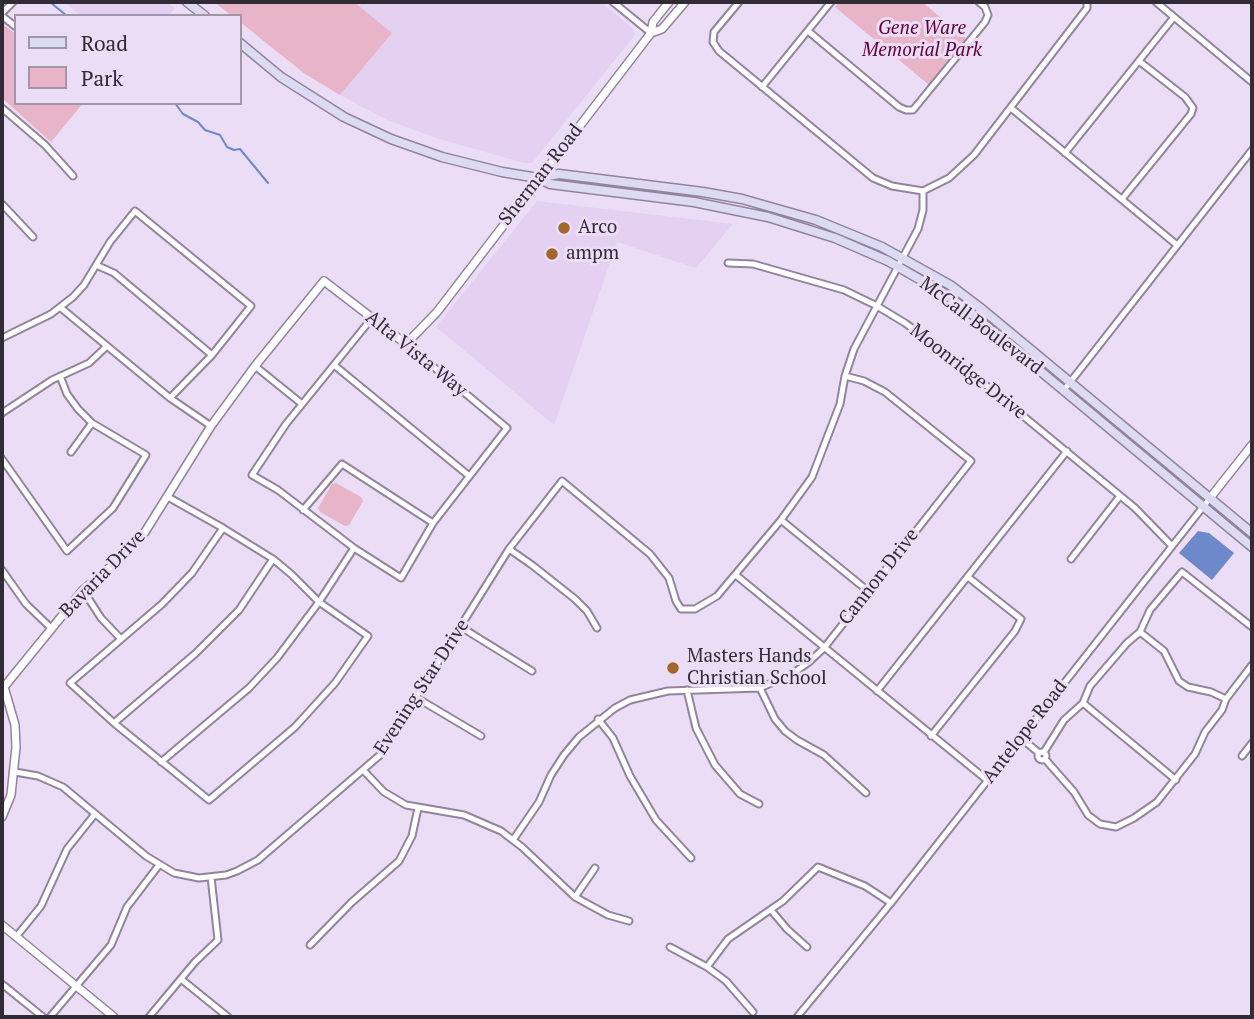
<!DOCTYPE html>
<html>
<head>
<meta charset="utf-8">
<style>
  body { margin:0 }
  #map { position:relative; width:1254px; height:1019px; overflow:hidden; background:#ebddf6; font-family:"PT Serif",serif }
  canvas { display:block }
  .frame { position:absolute; inset:0; border:4px solid #312b35; pointer-events:none }
  .legend { position:absolute; left:14px; top:14px; width:228px; height:91px; box-sizing:border-box; background:#ebddf6; border:2px solid #a196a9; margin:0; padding:9px 12px; list-style:none; font-size:21px; color:#312b35 }
  .legend li { display:flex; align-items:center; gap:14px; height:35px }
  .legend b { width:35px; border:2px solid #a196a9 }
</style>
</head>
<body>
<div id="map">
<canvas width="1254" height="1019"></canvas>
<div class="frame"></div>
<ul class="legend">
<li><b style="height:9px;background:#dddaf3"></b>Road</li>
<li><b style="height:19px;background:#e8b4c7"></b>Park</li>
</ul>
</div>
<script>
const context = document.querySelector('canvas').getContext('2d');
context.lineJoin = 'round';
function paint(path, color) { context.fillStyle = color; context.fill(path, 'evenodd'); }
const toPath = rows => new Path2D(rows.map(r => 'M' + r).join(''));
function stroke(path, color, width, dash) { context.strokeStyle = color; context.lineWidth = width; context.lineCap = dash ? 'butt' : 'round'; context.setLineDash(dash || []); context.stroke(path); }
function drawText(font, color, halo, rows, align = 'center') {
  context.font = font + ' "PT Serif",serif'; context.lineWidth = 6; context.setLineDash([]); context.textBaseline = 'middle'; context.strokeStyle = halo; context.fillStyle = color; for (const [text, x, y, turn = 0] of rows) {
    context.save(); context.translate(x, y); context.rotate((+turn || 0) * Math.PI / 180); context.textAlign = isNaN(turn) ? turn : align; if (halo) context.strokeText(text, 0, 0); context.fillText(text, 0, 0); context.restore();
  }
}
const built = toPath([
  [64,2,167,2,175,8,169,16,81,16],
  [354,2,601,2,632,28,635,35,532,163,524,163,436,138,387,120,340,95,391,33],
  [537,201,733,224,696,268,617,242,554,425,436,327]
]);
const green = toPath([
  [214,2,354,2,392,33,340,95,305,74,240,22,240,16,232,16],
  [839,2,922,2,966,38,929,85,835,7],
  [2,24,16,34,16,103,83,103,51,142,2,98],
  [336,483,361,497,363,501,349,525,345,526,320,512,318,508,332,484]
]);
const water = toPath([
  [1198,531,1209,533,1234,553,1212,580,1179,553]
]);
const stream = toPath([
  [50,2,67,16],
  [175,103,183,114,198,122,205,130,220,135,227,147,234,150,240,149,268,183]
]);
const minor = toPath([
  [613,2,651,33],
  [739,2,714,32,713,42,719,51,873,178,892,186,923,191,949,178,974,155,1087,8,1087,2],
  [1156,2,1252,82],
  [2,13,13,2],
  [2,16,16,27],
  [808,31,899,107,906,110,913,110,985,22,988,15,985,7,979,2],
  [762,87,831,2],
  [2,108,45,145,73,176],
  [1011,108,1177,245],
  [1065,153,1174,17],
  [1122,199,1191,114,1193,108,1185,97,1139,61],
  [2,204,33,237],
  [728,263,753,264,844,290,877,306,905,323,949,355,1135,508,1172,546],
  [96,265,114,273,212,355],
  [61,308,170,398,211,426],
  [372,318,286,424,252,475,278,490,354,548,401,578,433,523,507,428,406,344],
  [2,338,51,314,73,297,84,285,110,242,135,211,251,306,212,355,170,398],
  [334,365,468,475],
  [255,366,302,404],
  [1064,390,1252,150],
  [2,413,52,380,89,363,107,346],
  [71,452,92,423],
  [2,459,67,551,113,508,146,455,92,423,78,409,67,394,60,376],
  [168,497,223,528,273,559,291,574,319,602,368,636,335,683,295,727,209,800,114,723,70,683,162,604,192,573,223,528],
  [303,510,342,464,433,523],
  [781,520,868,591],
  [509,549,532,565,575,599,587,611,597,628],
  [1071,559,1120,496],
  [2,570,26,604,51,628],
  [737,576,987,780],
  [83,590,101,618,121,639],
  [461,627,532,671],
  [1140,632,1164,651,1179,681,1188,687,1211,692,1226,699],
  [760,688,775,719,785,731,797,740,824,755,866,793],
  [687,690,696,728,715,765,740,794,759,804],
  [877,691,1067,451],
  [417,698,481,736],
  [1083,703,1176,780],
  [598,719,613,738,630,776,656,820,691,858],
  [114,723,196,653,239,610,273,559],
  [931,736,1015,631,1021,619,968,577],
  [1021,738,1039,753],
  '1038 756a4 4 0 1 1 8 0a4 4 0 1 1-8 0Z',
  [1044,752,1064,720,1083,703,1090,686,1127,643,1140,632,1150,610,1182,572,1252,627],
  [1242,756,1252,743],
  [1045,759,1074,792,1088,815,1100,824,1116,827,1134,818,1157,802,1195,754,1205,732,1222,710,1226,699,1252,665],
  [161,762,249,688,277,658,319,602,354,548],
  [364,771,384,792,406,805,464,815,501,831,522,847,575,897,608,915,629,921],
  [15,772,38,776,63,787,146,856,174,873,199,878,226,875,237,871,258,860,380,755,509,549,562,481,650,554,669,578,676,601,681,609,695,609,717,596,781,520,812,477,840,404,845,376,854,349,918,229,923,210,923,191],
  [513,840,539,802,551,775,564,755,579,737,615,708,630,700,668,691,760,688,792,674,809,662,824,648,971,461,885,392,864,381,845,376],
  [575,897,595,868],
  [771,910,787,929,807,947],
  [16,937,41,906,67,849,95,814],
  [310,945,352,902,399,861,412,836,418,808],
  [670,947,707,967,726,981,753,1012],
  [707,967,728,939,783,901,818,867,865,886,891,903],
  [181,979,228,1017],
  [2,984,43,1017],
  [50,1017,111,945,127,907,159,865],
  [149,1017,195,962,218,940,211,877],
  [797,1017,891,903,1210,498]
]);
const tertiary = toPath([
  [651,33,662,29,685,2],
  [1210,498,1252,445],
  [2,817,11,795,16,747,15,725,4,687,83,590,115,563,145,532,211,426,255,366,324,281,406,344,437,312,651,33,653,22,669,2],
  [2,925,114,1017]
]);
const secondary = toPath([
  [187,2,205,16],
  [240,43,281,77,344,117,391,139,442,157,502,172,538,178,559,174,703,192,742,199,816,220,882,247,950,285,983,310,1252,533],
  [538,178,550,184,694,202,768,217,835,238,888,261,945,294,973,315,1252,547]
]);
const markers = [
  [564,228,7,"#a4672b"],
  [552,254,7,"#a4672b"],
  [673,668,7,"#a4672b"]
];
const parkNames = [
  ["Gene Ware",922,29],
  ["Memorial Park",922,51]
];
const streetNames = [
  ["Sherman Road",541,175,-52],
  ["McCall Boulevard",981,326,37],
  ["Alta Vista Way",416,354,39],
  ["Moonridge Drive",968,372,38],
  ["Bavaria Drive",103,574,-46],
  ["Cannon Drive",879,577,-52],
  ["Evening Star Drive",422,687,-57],
  ["Antelope Road",1025,732,-52]
];
const poiNames = [
  ["Arco",578,228],
  ["ampm",566,254],
  ["Masters Hands",687,657],
  ["Christian School",687,679]
];
paint(built, '#e4d1f1');
paint(green, '#e8b4c7');
paint(water, '#6e89ca');
stroke(stream, '#6e89ca', 2);
stroke(minor, '#92849c', 9);
stroke(tertiary, '#92849c', 10);
stroke(secondary, '#92849c', 11);
stroke(minor, '#fff', 5);
stroke(tertiary, '#fff', 7);
stroke(secondary, '#dddaf3', 8);
for (const [x, y, r, color] of markers) { const dot = new Path2D(); dot.arc(x, y, r, 0, 2 * Math.PI); context.fillStyle = color; context.fill(dot); stroke(dot, '#ebddf6', 2.5); }
drawText('italic 19px', '#630138', '#ebddf6', parkNames);
drawText('19px', '#312b35', '#ebddf6', streetNames);
drawText('19px', '#312b35', '#ebddf6', poiNames, 'left');
</script>
</body>
</html>
